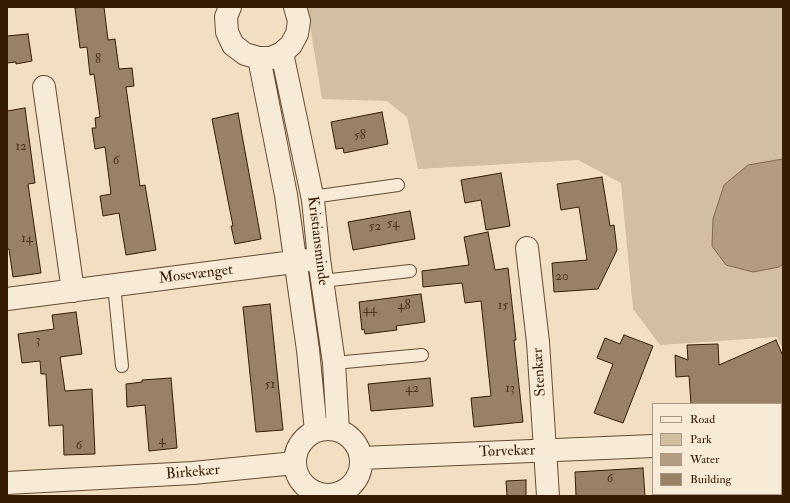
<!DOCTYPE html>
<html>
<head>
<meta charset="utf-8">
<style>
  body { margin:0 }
  #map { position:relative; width:790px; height:503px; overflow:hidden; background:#f2dfc1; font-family:"IM FELL Double Pica",serif }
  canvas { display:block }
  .frame { position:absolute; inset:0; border:8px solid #371c04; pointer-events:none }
  .legend { position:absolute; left:652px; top:403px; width:130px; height:92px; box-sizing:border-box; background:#f7ead7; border:1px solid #aa9883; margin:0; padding:5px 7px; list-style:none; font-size:12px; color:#371c04 }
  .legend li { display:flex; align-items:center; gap:8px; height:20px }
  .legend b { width:20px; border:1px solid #aa9883 }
</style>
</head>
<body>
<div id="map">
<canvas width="790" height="503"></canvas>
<div class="frame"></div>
<ul class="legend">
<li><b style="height:5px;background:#f7ead7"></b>Road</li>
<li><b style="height:11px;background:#d2bea1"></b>Park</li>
<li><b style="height:11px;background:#b29d81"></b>Water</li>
<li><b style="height:11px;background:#988166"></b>Building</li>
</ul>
</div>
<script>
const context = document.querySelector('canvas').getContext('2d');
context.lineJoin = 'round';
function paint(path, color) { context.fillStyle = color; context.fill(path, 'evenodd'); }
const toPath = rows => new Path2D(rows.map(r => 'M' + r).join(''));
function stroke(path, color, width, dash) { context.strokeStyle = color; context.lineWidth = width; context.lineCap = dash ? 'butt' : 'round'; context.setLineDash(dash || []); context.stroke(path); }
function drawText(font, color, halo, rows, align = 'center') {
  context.font = font + ' "IM FELL Double Pica",serif'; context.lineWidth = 3.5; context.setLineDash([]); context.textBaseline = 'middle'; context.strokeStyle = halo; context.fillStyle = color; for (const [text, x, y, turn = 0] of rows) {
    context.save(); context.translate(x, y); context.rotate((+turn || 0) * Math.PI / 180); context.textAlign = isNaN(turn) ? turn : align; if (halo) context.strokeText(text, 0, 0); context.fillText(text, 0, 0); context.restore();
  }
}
const green = toPath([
  [307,7,783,7,783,349,777,337,660,345,633,309,621,183,578,160,418,169,407,117,387,101,322,99]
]);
const water = toPath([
  [783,159,783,264,779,267,753,272,726,265,712,246,713,219,724,185,748,165,783,159]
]);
const building = toPath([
  [83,7,104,7,108,40,115,39,119,69,132,68,134,86,126,87,140,186,145,185,156,250,126,255,119,213,103,216,100,196,111,194,105,147,95,149,92,128,96,128,95,118,100,117,94,74,90,75,87,47,80,48,75,8,83,7],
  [28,34,32,61,16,64,16,62,7,63,7,36,28,34],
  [25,108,35,183,28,184,41,273,13,277,9,249,7,249,7,111,25,108],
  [382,112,388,144,344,153,343,148,336,149,331,122,382,112],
  [238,113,261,239,235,244,231,226,233,226,212,119,238,113],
  [501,173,510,226,486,230,481,200,465,203,461,180,501,173],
  [602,177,610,226,614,225,617,250,598,289,554,292,552,263,587,260,579,207,561,210,557,184,602,177],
  [410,211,415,239,353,250,348,222,410,211],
  [488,232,495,270,508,268,516,340,514,340,523,422,474,427,471,398,491,396,481,301,465,303,462,283,423,287,422,271,469,265,464,237,488,232],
  [421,294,425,322,396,326,397,330,365,334,364,329,362,330,359,302,421,294],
  [270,304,283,430,256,432,243,307,270,304],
  [76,312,82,354,60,357,65,391,92,389,95,454,64,455,63,425,49,426,46,374,41,374,40,361,22,363,18,334,54,329,52,315,76,312],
  [624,335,653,346,623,423,594,413,613,364,597,358,605,338,620,344,624,335],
  [776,340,783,356,783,404,691,404,689,376,676,377,675,355,688,360,687,345,718,344,719,365,776,340],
  [171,378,177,448,149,451,145,405,127,407,126,384,142,382,142,380,171,378],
  [430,378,433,406,371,411,368,384,430,378],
  [643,468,645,496,576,496,575,472,643,468],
  [526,480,526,496,507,496,506,481,526,480]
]);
const service = toPath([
  [312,197,398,185],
  [322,281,410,271],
  [114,285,122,366],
  [334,363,422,355]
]);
const minor = toPath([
  [230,7,226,17,227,32,233,45,245,54,259,58,271,58,282,53,291,45,297,34,299,21,295,7],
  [282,53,313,200,319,259,334,363,338,430],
  [259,58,286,195,308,350,316,431],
  [44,87,73,291],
  [527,248,538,342,548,496],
  [7,299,309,260],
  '295 462a33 33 0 1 1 66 0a33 33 0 1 1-66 0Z',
  [361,458,653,446],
  [7,483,193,473,295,463]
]);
const numberNames = [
  ["8",98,60],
  ["58",360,136],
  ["12",21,147],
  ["6",116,161],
  ["54",393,224],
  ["52",375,227],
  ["14",27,239],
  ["20",562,277],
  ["48",404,306],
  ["15",503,306],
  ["44",370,310],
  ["3",38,341],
  ["51",270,385],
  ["42",412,389],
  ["13",510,389],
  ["4",162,441],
  ["6",79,446],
  ["6",610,479]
];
const streetNames = [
  ["Kristiansminde",317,241,83],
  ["Mosevænget",196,275,-7],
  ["Stenkær",540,372,-94],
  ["Tørvekær",507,452,-2],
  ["Birkekær",193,473,-5]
];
paint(green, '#d2bea1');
paint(water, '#b29d81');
stroke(water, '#81694f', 1);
paint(building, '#988166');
stroke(building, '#371c04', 1);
stroke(service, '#664d33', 14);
stroke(minor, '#664d33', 24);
stroke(service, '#f7ead7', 12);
stroke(minor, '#f7ead7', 22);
drawText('13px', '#4f351c', null, numberNames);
drawText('15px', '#371c04', '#f7ead7', streetNames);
</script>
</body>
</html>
